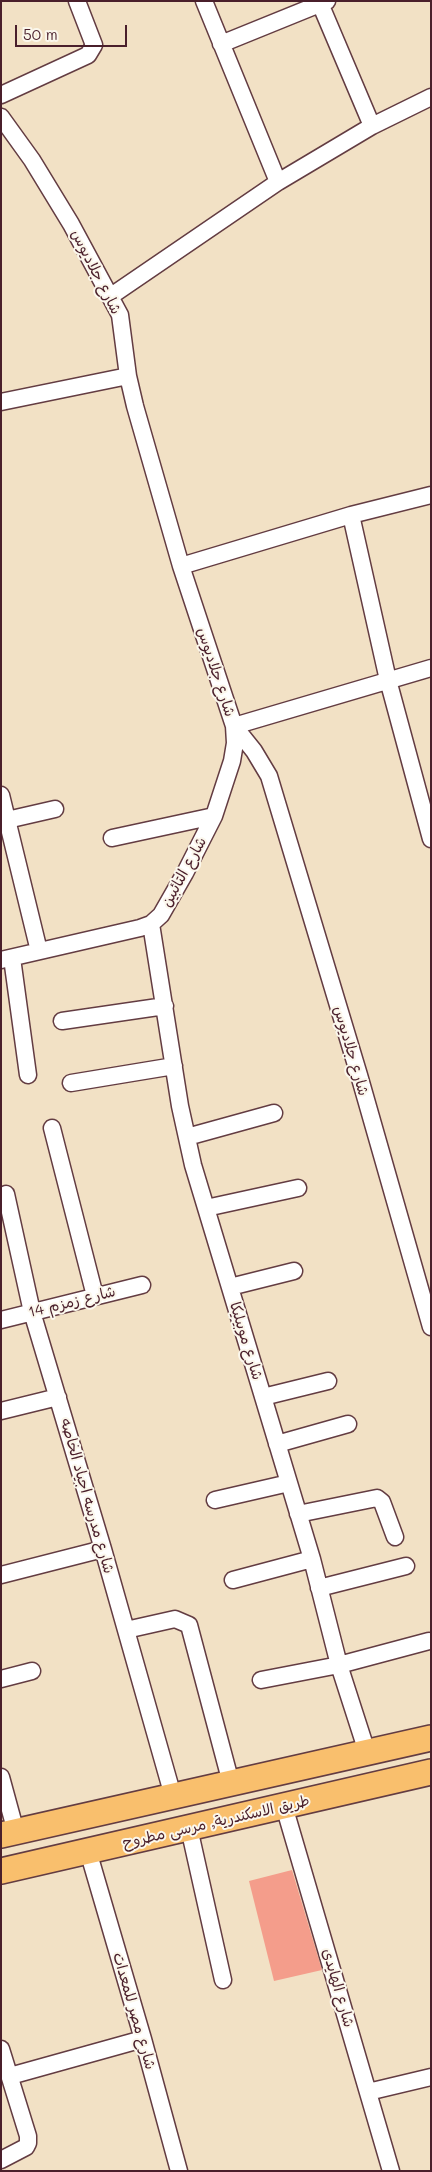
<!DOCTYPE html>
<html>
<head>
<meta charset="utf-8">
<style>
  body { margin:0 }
  #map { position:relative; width:432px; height:2172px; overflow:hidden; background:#f2e1c5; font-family:Mali,sans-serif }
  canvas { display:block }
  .frame { position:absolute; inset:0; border:2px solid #4a1f2b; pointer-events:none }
  .scale { position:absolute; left:15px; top:25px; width:112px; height:22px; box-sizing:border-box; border:2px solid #4a1f2b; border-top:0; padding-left:6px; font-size:15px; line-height:18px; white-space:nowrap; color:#4a1f2b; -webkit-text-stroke:4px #fbf7ec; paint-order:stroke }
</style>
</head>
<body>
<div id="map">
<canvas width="432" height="2172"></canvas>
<div class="frame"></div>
<div class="scale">50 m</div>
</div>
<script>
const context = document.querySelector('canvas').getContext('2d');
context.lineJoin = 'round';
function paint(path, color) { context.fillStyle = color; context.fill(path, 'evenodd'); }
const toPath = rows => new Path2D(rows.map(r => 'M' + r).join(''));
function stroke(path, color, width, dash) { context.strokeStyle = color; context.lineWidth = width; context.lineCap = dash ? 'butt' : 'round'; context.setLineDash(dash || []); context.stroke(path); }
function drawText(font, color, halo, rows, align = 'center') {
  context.font = font + ' Mali,"Playpen Sans Arabic",sans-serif'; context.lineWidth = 4; context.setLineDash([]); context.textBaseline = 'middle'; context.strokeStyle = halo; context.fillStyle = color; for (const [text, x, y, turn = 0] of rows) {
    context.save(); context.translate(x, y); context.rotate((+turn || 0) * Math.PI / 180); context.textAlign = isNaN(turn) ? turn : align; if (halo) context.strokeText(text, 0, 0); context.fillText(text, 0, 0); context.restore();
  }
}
const building = toPath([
  [292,1870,322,1970,274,1981,249,1881]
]);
const minor = toPath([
  [204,1,278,182],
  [319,1,372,126],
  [221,44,327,1],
  [1,95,88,55,94,45,77,1],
  [1,117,32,160,71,224,120,315,128,376,135,406,181,566,234,726,254,751,269,776,359,1075,431,1327],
  [111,296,278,182,372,126,431,97],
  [1,402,128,376],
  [351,515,388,680,431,839],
  [181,566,351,515,431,495],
  [1,795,39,951],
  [7,820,55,809],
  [112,838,214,816],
  [151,924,180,1106,193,1165,312,1559,339,1665,367,1752],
  [12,958,28,1075],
  [1,960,140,928,151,924,161,915,185,873,214,816,232,761,235,743,234,726,431,668],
  [62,1021,165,1006],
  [71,1083,174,1066],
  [52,1128,95,1296],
  [187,1137,274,1113],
  [6,1194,32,1312,103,1549,173,1796],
  [206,1208,298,1188],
  [230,1287,294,1271],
  [1,1320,142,1285],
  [263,1397,328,1381],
  [1,1411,58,1397],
  [277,1444,348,1424],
  [215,1500,289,1483],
  [298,1514,377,1498,382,1502,395,1537],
  [1,1575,103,1549],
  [233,1580,312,1559],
  [319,1588,406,1566],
  [126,1630,175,1619,189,1625,231,1783],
  [1,1679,32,1671],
  [261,1680,339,1665,429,1641],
  [1,1777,16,1832],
  [284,1806,391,2171],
  [189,1828,223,1980],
  [88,1851,143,2039,179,2171],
  [1,2049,28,2136,28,2143,26,2147,1,2160],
  [10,2076,143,2039],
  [368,2092,431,2077]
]);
const primary = toPath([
  [1,1835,431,1738],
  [1,1871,431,1772]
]);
const streetNames = [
  ["شارع جلاديوس",96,272,63],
  ["شارع جلاديوس",216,672,72],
  ["شارع التائبين",184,872,-61],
  ["شارع جلاديوس",351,1051,74],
  ["شارع زمزم 14",72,1302,-14],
  ["شارع موبيليكا",246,1341,73],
  ["شارع مدرسه اجياد الخاصه",87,1496,74],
  ["طريق الاسكندرية, مرسى مطروح",216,1822,-13],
  ["شارع الهايدى",338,1988,74],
  ["شارع مصر للمعدات",134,2011,74]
];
paint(building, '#f49d8b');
stroke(minor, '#633c42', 19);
stroke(primary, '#633c42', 28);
stroke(minor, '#fff', 16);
stroke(primary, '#f9bf6d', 25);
drawText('15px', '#4a1f2b', '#fbf7ec', streetNames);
</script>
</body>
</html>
